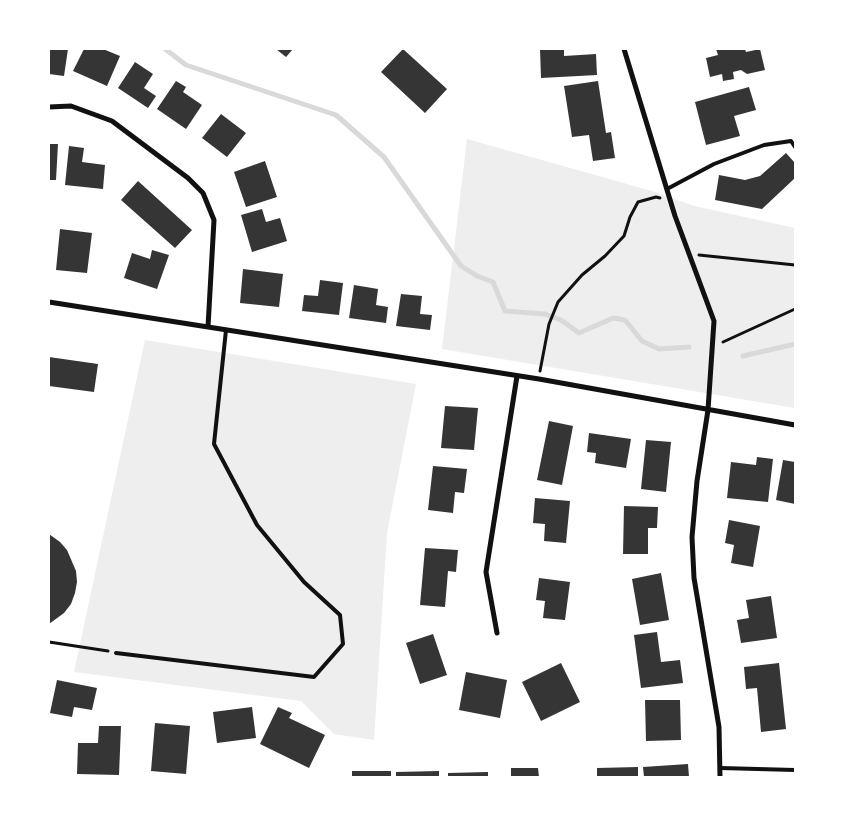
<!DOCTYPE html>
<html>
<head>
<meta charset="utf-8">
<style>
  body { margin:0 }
  #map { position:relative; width:844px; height:826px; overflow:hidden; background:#fff; font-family:Montserrat,sans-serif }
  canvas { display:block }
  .frame { position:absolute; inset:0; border:50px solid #fff; pointer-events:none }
</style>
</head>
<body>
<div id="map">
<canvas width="844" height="826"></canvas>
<div class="frame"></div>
</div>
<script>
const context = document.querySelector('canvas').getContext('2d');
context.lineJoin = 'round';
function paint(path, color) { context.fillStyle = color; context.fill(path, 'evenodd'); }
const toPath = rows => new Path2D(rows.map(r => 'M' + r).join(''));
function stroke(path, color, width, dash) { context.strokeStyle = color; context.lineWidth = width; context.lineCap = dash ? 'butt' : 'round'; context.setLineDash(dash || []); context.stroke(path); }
const green = toPath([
  [467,139,652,191,694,206,795,228,795,408,442,349],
  [145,340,416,384,387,533,374,740,334,734,301,701,74,672]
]);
const stream = toPath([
  [165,49,186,65,336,115,384,157,461,266,477,276,493,282,505,311,545,314,561,320,579,333,613,318,625,320,642,341,659,349,689,347],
  [743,356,795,344]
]);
const building = toPath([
  [49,49,68,49,64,76,49,74],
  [84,49,103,49,120,56,107,86,73,71],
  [276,49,293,49,286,57],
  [403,49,447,89,425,113,381,72],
  [540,49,564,49,564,56,596,54,597,75,541,78],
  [716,49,745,49,746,52,760,49,765,70,747,74,741,70,733,72,734,79,723,81,722,74,710,77,706,58,718,55],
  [135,62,153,74,144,88,156,96,148,108,118,88],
  [176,81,186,87,183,92,202,105,186,129,157,109],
  [598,81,606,133,611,132,615,158,593,161,589,135,572,137,564,86],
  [749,87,756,110,734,116,740,136,706,145,695,102],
  [221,114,246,133,227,157,202,138],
  [49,144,58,144,56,180,49,180],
  [69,146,84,148,82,162,105,165,103,189,65,185],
  [786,153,795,163,795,178,762,209,715,200,719,175,745,180,760,176],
  [265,161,277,197,246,207,234,172],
  [138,181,192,230,175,248,121,200],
  [262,209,266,222,280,218,287,241,252,252,241,215],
  [60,229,92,233,87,273,56,270],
  [152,250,169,255,157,289,124,278,132,253,150,259],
  [243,269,283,274,279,307,240,303],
  [320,280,343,283,339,315,302,311,304,295,318,296],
  [354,285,378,289,376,305,388,307,386,323,349,318],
  [401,294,422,296,420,314,432,315,430,330,396,326],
  [49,357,98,364,94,392,49,386],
  [445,406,478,408,474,450,441,448],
  [549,421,573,426,562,485,537,480],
  [589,433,631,439,626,468,595,463,596,453,587,452],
  [646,440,671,442,666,492,641,489],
  [757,457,773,459,768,502,727,498,731,462,756,465],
  [783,460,795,462,795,504,776,500],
  [433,466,467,469,464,493,455,492,453,513,428,510],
  [535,498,570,501,566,543,544,541,545,524,533,523],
  [624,506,658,507,657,528,648,528,648,554,623,554],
  [729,520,760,526,753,567,731,563,734,545,725,543],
  [49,534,60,542,67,550,76,571,77,582,75,593,71,604,64,613,49,624],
  [425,548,458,550,456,572,448,571,445,607,420,605],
  [661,573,669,620,640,625,632,579],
  [539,578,570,582,565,620,543,618,545,601,536,600],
  [771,596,777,638,741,643,737,620,749,618,746,600],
  [657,632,661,662,680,660,683,683,641,688,634,635],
  [433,634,447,675,420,684,406,643],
  [561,663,580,702,541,721,522,682],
  [779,663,786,729,761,732,757,688,746,689,744,667],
  [466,672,507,680,500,718,459,710],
  [57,680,97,688,92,710,74,707,72,717,50,713],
  [645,700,680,700,681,740,646,741],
  [252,707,256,738,217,743,213,712],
  [278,707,292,713,289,718,325,735,309,768,260,744],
  [155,723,190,726,186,774,151,771],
  [99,726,121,726,119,775,77,774,78,743,98,743],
  [688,764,689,777,644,777,643,767],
  [638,767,638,777,597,777,597,768],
  [511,768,538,768,539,777,511,777],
  [352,771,391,771,391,777,352,777],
  [439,771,439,777,396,777,396,772],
  [488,772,488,777,448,777,448,773]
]);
const path = toPath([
  [699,255,795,265],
  [723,342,795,309],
  [540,371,549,324,558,302,582,275,605,256,624,236,630,217,638,202,656,197,660,198],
  [49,642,108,651]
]);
const service = toPath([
  [667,189,714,164,764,145,791,141,795,147],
  [116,653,314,677,343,644,340,615,304,582,257,525,214,444,226,330],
  [720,768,795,770]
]);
const minor = toPath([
  [624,49,675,216,714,321,708,410,697,481,692,537,694,578,719,727,720,777],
  [49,107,71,106,112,121,188,178,203,193,214,220,208,327],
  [49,302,539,379,795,425],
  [497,633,486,572,517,376]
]);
paint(green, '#eee');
stroke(stream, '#d9d9d9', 5);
paint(building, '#353535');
stroke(path, '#111', 3);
stroke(service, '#111', 4);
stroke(minor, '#111', 5);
</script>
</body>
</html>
